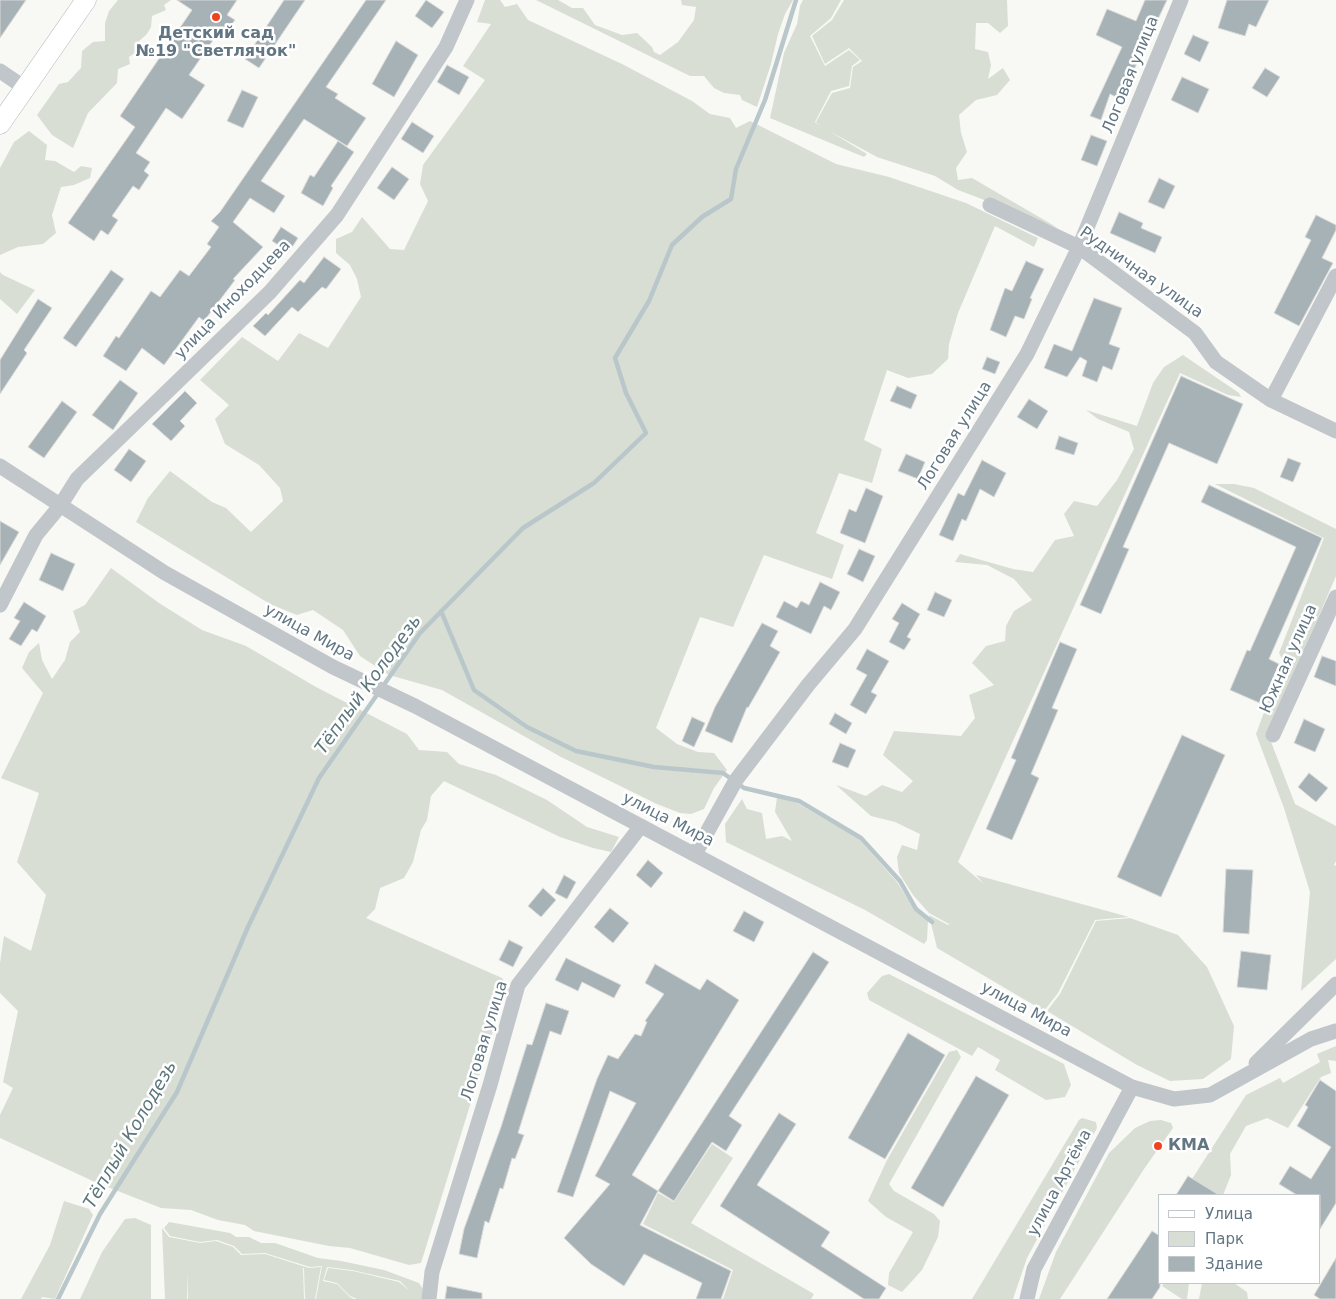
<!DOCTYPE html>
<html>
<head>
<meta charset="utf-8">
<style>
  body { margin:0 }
  #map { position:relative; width:1336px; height:1299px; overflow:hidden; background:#f8f8f5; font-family:"DejaVu Sans",sans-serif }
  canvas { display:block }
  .legend { position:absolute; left:1158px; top:1194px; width:162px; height:90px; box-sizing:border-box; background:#fff; border:1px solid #c0c8cd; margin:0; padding:6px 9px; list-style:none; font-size:15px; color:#617682 }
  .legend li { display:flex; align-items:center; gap:10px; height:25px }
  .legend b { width:25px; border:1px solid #c0c8cd }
</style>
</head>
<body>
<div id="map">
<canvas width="1336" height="1299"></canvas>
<ul class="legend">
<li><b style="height:6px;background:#fff"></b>Улица</li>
<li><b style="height:14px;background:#d8ded4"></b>Парк</li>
<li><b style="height:14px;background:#a7b2b7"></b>Здание</li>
</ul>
</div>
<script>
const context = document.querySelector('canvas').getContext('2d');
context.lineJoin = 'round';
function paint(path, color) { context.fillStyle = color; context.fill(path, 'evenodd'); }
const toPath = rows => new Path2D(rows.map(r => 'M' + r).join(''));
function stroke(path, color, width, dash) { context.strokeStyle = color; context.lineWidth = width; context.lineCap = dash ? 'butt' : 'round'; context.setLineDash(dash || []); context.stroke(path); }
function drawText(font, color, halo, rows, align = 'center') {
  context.font = font + ' "DejaVu Sans",sans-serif'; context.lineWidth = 5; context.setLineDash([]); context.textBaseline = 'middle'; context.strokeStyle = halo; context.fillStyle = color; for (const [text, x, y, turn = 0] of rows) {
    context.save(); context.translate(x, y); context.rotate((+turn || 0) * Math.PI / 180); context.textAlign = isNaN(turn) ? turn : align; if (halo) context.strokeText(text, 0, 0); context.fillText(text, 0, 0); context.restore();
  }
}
const green = toPath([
  [118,0,171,0,164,5,166,10,152,16,151,27,147,34,138,42,135,53,129,57,130,64,118,69,117,83,88,113,73,148,52,135,37,115,59,84,68,82,81,68,82,51,93,42,105,41,105,23,109,11],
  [485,0,500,0,505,7,517,4,528,20,622,64,692,101,710,114,730,118,736,128,750,121,836,164,889,177,966,203,1038,238,1034,247,995,226,958,313,949,344,948,359,932,374,908,378,887,370,864,440,882,449,872,483,839,473,816,533,844,545,832,579,764,555,733,627,700,617,656,728,677,744,698,752,714,753,727,770,714,788,704,809,691,814,680,813,657,804,561,757,442,690,389,675,360,656,343,630,313,610,297,615,270,604,136,522,148,498,170,471,212,502,226,508,251,532,283,501,280,488,259,465,225,444,215,419,229,405,200,380,242,337,278,361,299,333,328,348,361,297,357,279,350,265,336,253,336,239,352,232,362,217,390,249,404,250,428,201,420,184,423,165,485,80,463,66,491,24,477,22],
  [536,0,558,0,572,8,583,8,595,25,622,35,637,33,652,47,654,52,660,55,678,42,694,20,696,7,682,5,681,0,793,0,785,14,778,34,771,64,757,107,742,100,740,95,724,93,714,88,704,76,690,76],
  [803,0,841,0,831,18,810,36,825,66,849,50,860,60,852,66,849,86,831,91,815,122,821,127,816,122,832,93,850,88,853,67,862,61,849,48,825,64,812,36,832,20,844,0,1007,0,1008,26,1000,33,988,23,976,23,975,49,988,52,991,65,988,79,1003,68,1010,80,997,95,976,100,959,115,961,133,967,152,956,168,958,180,972,178,1058,228,958,190,935,176,877,157,829,131,867,154,864,157,770,118,784,53,797,24,800,6],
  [29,131,47,145,45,160,55,161,74,172,81,166,92,168,90,178,74,185,61,187,52,215,56,233,43,244,18,247,0,255,0,168,14,142],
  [0,272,3,275,35,290,17,314,0,299],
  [1183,355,1239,393,1241,397,1228,395,1180,373,958,862,984,884,976,875,1129,917,1095,920,1058,993,1044,1011,937,948,929,915,948,925,953,922,949,924,929,913,913,895,899,873,897,857,902,845,917,850,920,834,895,822,871,816,836,785,866,796,882,785,902,792,913,781,883,755,894,731,961,736,975,718,969,695,994,685,972,663,986,646,1005,641,1006,626,1014,611,1032,600,1014,579,987,565,955,562,960,554,1013,569,1033,572,1055,540,1074,536,1064,514,1074,501,1097,506,1117,480,1134,449,1129,432,1098,419,1086,410,1137,426,1153,383,1164,367],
  [1215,484,1234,484,1254,488,1336,529,1336,576,1268,734,1295,804,1336,826,1336,861,1334,865,1336,866,1336,959,1301,991,1310,892,1284,808,1256,734,1283,661,1279,653,1324,538],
  [111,568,159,603,202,630,246,646,316,687,407,734,419,750,447,752,459,764,496,775,547,800,587,827,619,837,611,852,593,848,560,837,444,781,431,796,427,820,421,830,413,862,404,878,380,888,375,909,366,918,502,978,509,989,499,1012,421,1263,409,1265,350,1248,329,1246,254,1231,245,1225,218,1220,191,1210,161,1208,95,1182,0,1138,0,1115,13,1088,3,1082,18,1011,0,993,0,963,4,936,31,951,46,895,17,862,39,793,1,778,43,693,22,668,29,652,39,643,42,660,52,679,65,660,70,642,80,632,73,611,85,605],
  [777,797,797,803,858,838,897,882,915,910,928,920,927,940,924,944,865,910,726,842,725,824,742,799,747,809,762,813,766,839,782,836,792,841,775,812],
  [1130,918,1178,935,1207,967,1234,1026,1231,1059,1203,1079,1170,1081,1137,1065,1047,1011,1060,994,1096,921],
  [889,974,1064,1064,1071,1085,1065,1097,1046,1100,995,1070,1000,1060,978,1047,972,1056,869,1000,867,993,882,976],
  [1336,1046,1336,1061,1328,1060,1331,1073,1321,1077,1288,1128,1267,1118,1246,1126,1230,1154,1231,1175,1223,1195,1208,1195,1211,1191,1192,1179,1246,1095,1280,1078,1283,1083,1320,1062,1317,1054],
  [957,1050,961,1057,889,1184,894,1191,934,1214,940,1221,938,1237,922,1270,902,1292,888,1285,889,1273,913,1232,886,1217,868,1201,887,1160,949,1052],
  [1082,1118,1096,1122,1097,1128,1027,1258,1013,1299,972,1299,1079,1120],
  [1161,1120,1171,1123,1173,1128,1144,1169,1060,1299,1039,1299,1056,1252,1109,1153,1135,1128,1150,1121],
  [712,1144,733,1158,691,1223,814,1294,811,1299,723,1299,733,1270,643,1224,658,1193,674,1202],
  [64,1201,89,1209,93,1215,55,1299,42,1297,41,1299,21,1299,50,1245],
  [135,1218,151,1225,151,1299,80,1299,102,1252,125,1219],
  [169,1222,230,1233,236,1237,249,1237,261,1243,275,1243,318,1258,341,1261,384,1270,419,1283,425,1292,425,1299,357,1299,350,1296,337,1283,324,1280,328,1268,353,1271,399,1282,410,1291,400,1281,352,1270,327,1267,323,1281,337,1284,350,1297,354,1299,316,1299,322,1266,310,1267,265,1253,242,1254,234,1246,217,1240,200,1242,170,1236,164,1228],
  [162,1228,169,1237,200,1243,216,1241,233,1247,241,1255,265,1254,309,1268,321,1267,315,1299,305,1299,304,1268,187,1271,303,1268,304,1299,188,1299,187,1272,187,1299,165,1299],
  [1164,1283,1189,1283,1187,1299,1182,1299,1162,1286],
  [1202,1283,1234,1283,1247,1292,1248,1299,1199,1299]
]);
const stream = toPath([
  [441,611,474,690,527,727,576,751,654,767,723,773,744,788,799,801,861,838,900,881,916,909,932,922],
  [58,1299,100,1214,177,1092,248,927,319,778,420,633,523,528,594,483,646,433,626,393,615,358,649,301,672,245,702,217,731,199,736,169,765,100,796,0]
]);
const building = toPath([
  [0,0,26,0,0,38,0,0],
  [177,0,237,0,227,15,235,20,225,33,220,30,189,75,205,85,182,119,166,108,136,153,150,162,144,171,149,175,139,190,133,186,112,216,118,220,108,235,101,230,94,241,68,223,135,127,120,116,192,10,177,0],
  [284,0,305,0,259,68,245,59,284,0],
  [366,0,386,0,326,87,338,94,335,98,366,118,347,146,304,119,261,181,285,196,274,213,250,198,233,222,263,247,233,279,235,280,204,321,199,317,164,365,142,348,126,371,103,356,116,336,119,338,151,291,160,297,180,270,189,276,211,247,207,244,219,227,211,221,220,212,366,0],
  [426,0,444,12,432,28,415,16,426,0],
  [1145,0,1167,0,1120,99,1110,94,1101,120,1090,116,1122,47,1096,35,1107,9,1136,21,1145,0],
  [1227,0,1269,0,1256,27,1249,24,1245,36,1218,28,1227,0],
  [1193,35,1209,42,1200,62,1184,54,1193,35],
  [396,41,418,55,394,97,372,84,396,41],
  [447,65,469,77,459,95,437,82,447,65],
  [1265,68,1280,77,1267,97,1252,88,1265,68],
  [1182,77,1209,89,1198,113,1171,100,1182,77],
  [242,90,258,97,243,128,227,121,242,90],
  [412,122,434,136,423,153,401,139,412,122],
  [1091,135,1107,141,1097,166,1081,160,1091,135],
  [338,141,354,152,331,186,333,188,323,206,301,193,310,175,314,177,338,141],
  [392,167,409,179,394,200,377,188,392,167],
  [1159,178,1175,186,1164,209,1148,202,1159,178],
  [1119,212,1143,223,1141,228,1162,237,1155,253,1110,233,1119,212],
  [1316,215,1336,225,1336,230,1322,258,1333,263,1299,326,1274,313,1311,240,1305,237,1316,215],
  [281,227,298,238,289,252,272,241,281,227],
  [324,257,341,269,326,289,322,287,298,312,292,307,265,336,253,326,266,313,268,315,300,280,304,283,324,257],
  [1026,261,1044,269,1030,298,1032,299,1024,319,1015,316,1006,337,990,330,1005,288,1012,291,1026,261],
  [111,270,124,279,76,347,63,338,111,270],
  [1094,298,1122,308,1109,344,1120,348,1112,370,1103,366,1097,382,1082,376,1087,361,1080,357,1067,377,1044,368,1054,344,1072,351,1094,298],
  [38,299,52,308,24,350,27,353,0,394,0,360,38,299],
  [987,357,1000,362,995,374,982,369,987,357],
  [1181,376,1243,404,1217,464,1169,443,1123,547,1129,549,1101,614,1080,605,1181,376],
  [120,380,138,393,113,430,92,415,120,380],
  [897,386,917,395,911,409,890,401,897,386],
  [185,391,197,403,180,421,185,426,171,441,152,424,185,391],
  [1029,399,1048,411,1037,429,1017,417,1029,399],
  [62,401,77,412,44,458,28,447,62,401],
  [1059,436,1078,443,1074,455,1055,449,1059,436],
  [129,449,146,461,131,482,114,470,129,449],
  [906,454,925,462,918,479,898,471,906,454],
  [1288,458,1301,463,1293,482,1280,477,1288,458],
  [982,460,1006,473,994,497,980,489,966,521,962,519,953,541,939,535,958,493,964,496,982,460],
  [1209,485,1322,538,1269,659,1279,664,1262,704,1230,690,1247,650,1250,651,1296,547,1201,502,1209,485],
  [866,488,883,496,865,543,840,533,849,509,856,512,866,488],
  [0,521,19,532,0,565,0,521],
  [859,549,875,556,863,582,847,574,859,549],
  [51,553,75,564,63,591,39,580,51,553],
  [820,582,840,592,831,610,824,606,811,634,776,617,784,601,797,608,801,601,809,605,820,582],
  [935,592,952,600,944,617,927,610,935,592],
  [24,602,46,616,37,632,32,629,21,646,9,639,20,621,14,618,24,602],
  [902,603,920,614,907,637,911,639,904,650,889,642,899,623,892,619,902,603],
  [762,623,778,631,770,646,780,652,748,708,747,707,732,743,705,731,715,707,762,623],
  [1060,642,1077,649,1052,708,1058,710,1031,774,1039,778,1012,840,986,829,1016,760,1011,758,1060,642],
  [867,649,889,661,871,692,877,695,866,714,850,705,867,675,856,669,867,649],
  [1322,656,1336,661,1336,686,1314,677,1322,656],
  [835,713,852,723,846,734,829,724,835,713],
  [692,717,705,723,694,747,682,741,692,717],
  [1304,719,1325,729,1315,752,1294,743,1304,719],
  [1182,735,1225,755,1161,897,1117,877,1182,735],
  [840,743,856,750,848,768,832,762,840,743],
  [1309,773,1328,788,1316,802,1298,787,1309,773],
  [648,860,663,873,651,888,636,875,648,860],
  [1226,869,1253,870,1249,934,1223,932,1226,869],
  [564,875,576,882,567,899,555,893,564,875],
  [543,888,556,900,541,917,528,906,543,888],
  [610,908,629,923,613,943,594,927,610,908],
  [744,911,764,922,754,942,733,931,744,911],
  [509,940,523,947,513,967,499,960,509,940],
  [1241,951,1271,955,1267,990,1237,987,1241,951],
  [813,952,829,962,729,1116,742,1125,726,1151,712,1142,674,1201,658,1191,813,952],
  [566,958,621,985,614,998,582,982,578,991,555,980,566,958],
  [655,964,700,990,707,979,739,1000,632,1175,658,1191,640,1225,731,1271,721,1299,696,1299,702,1283,644,1254,624,1286,591,1264,564,1238,610,1184,595,1176,636,1103,610,1091,573,1197,557,1192,597,1079,608,1055,618,1059,635,1034,641,1036,647,1022,645,1021,664,994,645,983,655,964],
  [546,1003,569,1011,561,1035,550,1031,518,1133,524,1135,515,1159,512,1158,503,1189,500,1188,489,1223,485,1221,477,1258,459,1254,464,1229,501,1127,527,1044,532,1045,546,1003],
  [908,1033,945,1055,885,1159,848,1138,908,1033],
  [976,1076,1009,1095,943,1207,911,1188,976,1076],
  [1320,1080,1336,1091,1336,1203,1320,1229,1320,1195,1297,1195,1279,1184,1290,1166,1311,1179,1331,1147,1297,1126,1308,1107,1305,1105,1320,1080],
  [779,1113,796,1124,757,1185,830,1232,821,1246,886,1288,879,1299,864,1299,720,1206,779,1113],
  [1188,1176,1219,1195,1176,1195,1188,1176],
  [1152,1231,1160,1236,1160,1287,1152,1299,1107,1299,1152,1231],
  [1336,1258,1336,1299,1320,1299,1314,1295,1336,1258],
  [447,1286,482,1293,482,1299,445,1299,447,1286]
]);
const minor = toPath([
  [0,71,25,88],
  [990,205,1079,247,1195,333,1216,362,1271,400,1336,431],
  [1271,400,1336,276],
  [0,466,165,573,333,667,415,706,1132,1087,1174,1099,1210,1095,1311,1039,1336,1031],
  [0,605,36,535,60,506,77,479,270,292,337,215,446,47,467,0],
  [1273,735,1336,597],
  [695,854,736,780,808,685,855,629,1027,354,1079,247,1181,0],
  [1256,1063,1336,984],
  [429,1299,432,1272,490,1085,518,985,641,826],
  [1027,1299,1034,1269,1132,1087]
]);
const major = toPath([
  [0,124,86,0]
]);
const markers = [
  [216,17,5,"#ef421e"],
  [1158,1146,5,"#ef421e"]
];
const poiNames = [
  ["Детский сад",216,34],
  ["№19 \"Светлячок\"",216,52],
  ["КМА",1168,1146,"left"]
];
const streetNames = [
  ["Логовая улица",1131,75,-68],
  ["Рудничная улица",1141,273,35],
  ["улица Иноходцева",233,300,-46],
  ["Логовая улица",955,436,-58],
  ["улица Мира",309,633,29],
  ["Южная улица",1289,659,-66],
  ["улица Мира",668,820,27],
  ["улица Мира",1026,1010,28],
  ["Логовая улица",485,1041,-73],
  ["улица Артёма",1060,1183,-62]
];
const waterNames = [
  ["Тёплый Колодезь",369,685,-54],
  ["Тёплый Колодезь",131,1135,-60]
];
paint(green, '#d8ded4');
stroke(stream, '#b9c7cb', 4.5);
paint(building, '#a7b2b7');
stroke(building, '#dadad7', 1);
stroke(major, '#b4babe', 21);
stroke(minor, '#c1c6ca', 15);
stroke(major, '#fff', 20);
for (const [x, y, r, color] of markers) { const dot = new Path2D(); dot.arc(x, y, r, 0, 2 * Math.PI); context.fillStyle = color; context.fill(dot); stroke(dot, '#fff', 2); }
drawText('bold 16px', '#617682', '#fff', poiNames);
drawText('16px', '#617682', '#fff', streetNames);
drawText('italic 18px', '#5c767c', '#fff', waterNames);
</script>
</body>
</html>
